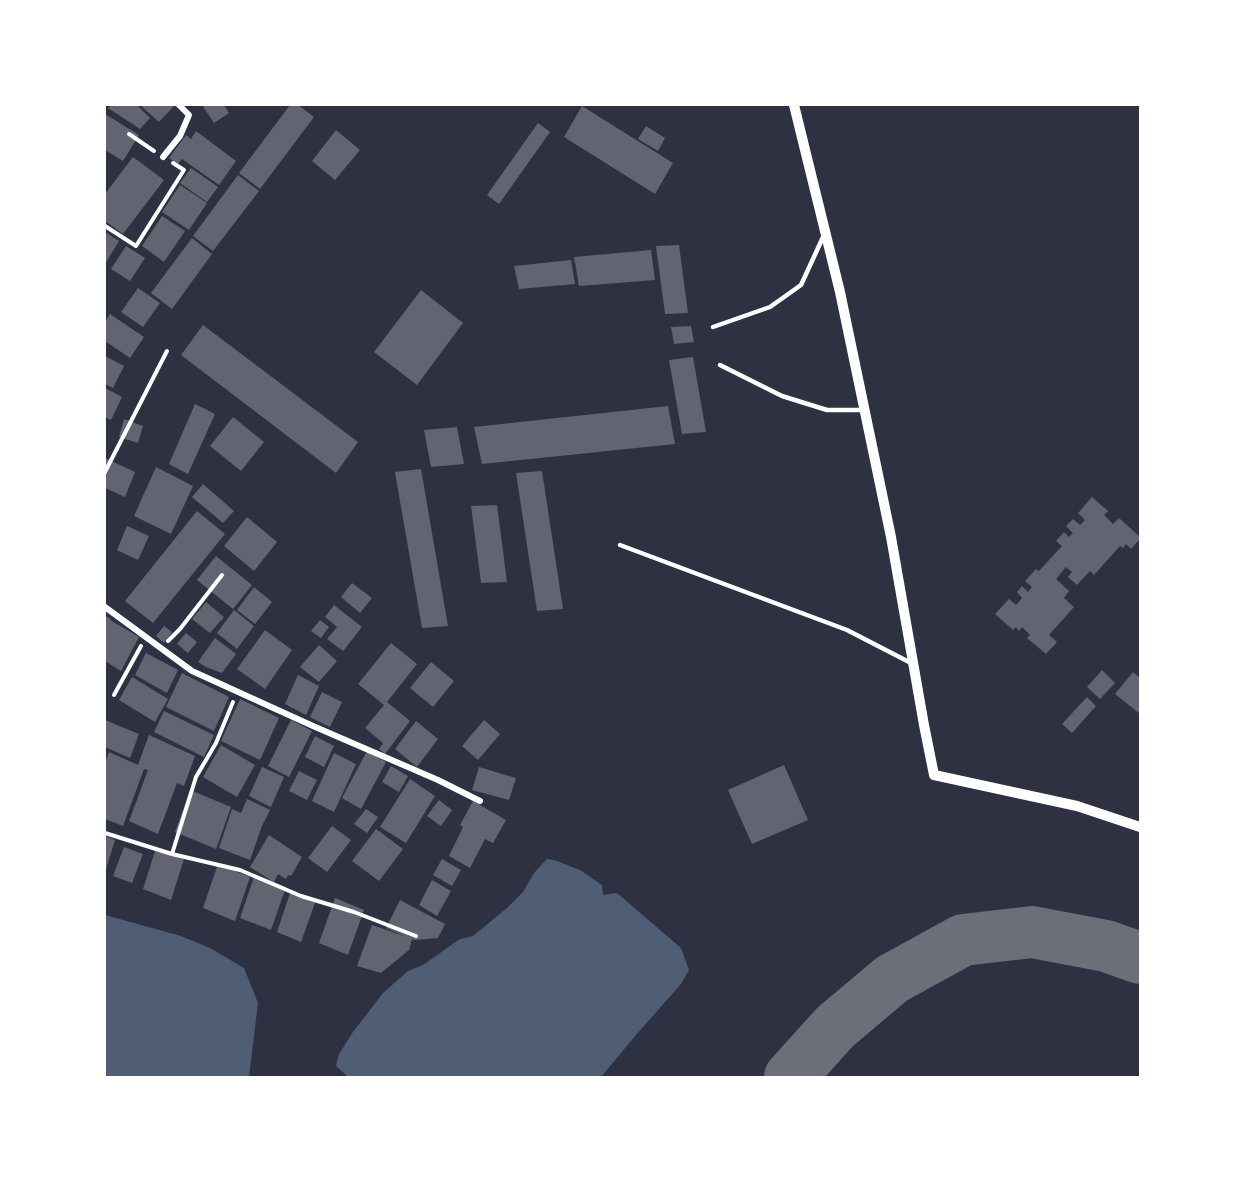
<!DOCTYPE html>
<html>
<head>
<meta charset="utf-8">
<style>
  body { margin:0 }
  #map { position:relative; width:1245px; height:1182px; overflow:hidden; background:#2d3142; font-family:"Source Serif 4",serif }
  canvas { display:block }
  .frame { position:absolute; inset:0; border:106px solid #fff; pointer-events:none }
</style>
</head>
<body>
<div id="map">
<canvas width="1245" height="1182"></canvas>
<div class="frame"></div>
</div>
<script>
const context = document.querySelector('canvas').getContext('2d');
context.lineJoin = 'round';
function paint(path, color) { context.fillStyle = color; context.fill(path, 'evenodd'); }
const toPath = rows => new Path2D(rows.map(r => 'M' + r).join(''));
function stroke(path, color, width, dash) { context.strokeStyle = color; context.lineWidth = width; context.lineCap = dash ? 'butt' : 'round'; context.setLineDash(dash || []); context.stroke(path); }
const water = toPath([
  [547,859,554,860,580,870,602,885,603,895,617,893,681,948,689,970,681,984,636,1035,601,1077,348,1077,336,1066,339,1054,353,1032,383,993,408,971,423,965,460,939,473,936,507,908,523,892,534,873],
  [105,915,181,936,210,948,244,968,258,1003,249,1077,105,1077]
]);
const taxiway = toPath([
  [790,1077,835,1027,892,979,963,940,1032,932,1106,946,1140,958]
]);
const building = toPath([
  [111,105,137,105,150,118,140,129,108,108],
  [140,105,175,105,159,122],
  [202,105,224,105,229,113,214,123],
  [290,105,298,105,314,117,260,189,239,173],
  [582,106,673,163,655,194,564,137],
  [105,114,139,135,123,161,105,150],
  [538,123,550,132,499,204,487,195],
  [646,126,665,138,658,151,638,139],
  [336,130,360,150,335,180,312,161],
  [196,131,236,161,219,185,182,159,178,164,169,158,186,135,191,139],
  [133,157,164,180,123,234,105,221,105,194],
  [191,168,218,187,207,202,180,183],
  [238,175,259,191,213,251,193,236],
  [180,185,207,203,189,230,162,212],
  [162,216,185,231,164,262,142,246],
  [105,232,119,241,105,264],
  [192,238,212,254,172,309,151,293],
  [679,245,688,313,665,314,656,246],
  [126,246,145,258,130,281,111,269],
  [651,250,655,280,579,286,574,257],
  [571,260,575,284,519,289,514,266],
  [138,288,160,303,143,327,121,312],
  [421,290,463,323,417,385,374,352],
  [110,314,144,337,130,358,105,341,105,322],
  [203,325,358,442,336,473,181,355],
  [691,326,694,342,674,344,671,327],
  [105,356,124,366,113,388,105,384],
  [693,357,706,432,682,434,669,360],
  [105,388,122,397,111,420,105,417],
  [195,404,215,414,188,474,169,464],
  [668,406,675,444,482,464,474,427],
  [233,417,264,442,241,471,210,446],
  [124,419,143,426,138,443,119,437],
  [457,427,464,464,431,467,424,430],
  [105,458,135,472,125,497,105,488],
  [156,467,193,486,171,534,134,516],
  [421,469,448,626,422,628,395,472],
  [542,471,563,609,537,611,516,473],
  [203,484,234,511,223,523,192,497],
  [1092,497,1108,511,1104,515,1113,524,1119,518,1140,537,1140,539,1131,549,1126,544,1123,548,1120,546,1094,575,1090,571,1077,585,1068,577,1072,572,1066,567,1056,579,1069,591,1064,598,1074,607,1049,635,1057,642,1046,654,1027,638,1030,635,1022,627,1019,631,1016,627,1013,630,995,614,1009,599,1016,605,1022,598,1017,592,1022,586,1028,592,1032,587,1025,581,1036,569,1039,571,1062,546,1056,541,1064,532,1069,537,1073,533,1066,526,1073,519,1080,525,1085,520,1078,513],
  [497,505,507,582,481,583,471,506],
  [197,511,225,534,153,623,125,601],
  [247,517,277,542,254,571,224,546],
  [127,526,149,536,138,560,117,550],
  [216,556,252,585,233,609,197,580],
  [352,583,372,598,360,613,341,597],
  [254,587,272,602,255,624,237,610],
  [206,602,224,617,210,633,192,619],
  [334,605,362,627,343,651,327,639,337,627,325,617],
  [234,610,254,626,237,649,217,633],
  [105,616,111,619,110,620,139,637,121,671,105,661],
  [320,620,329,627,321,638,311,631],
  [164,626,172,632,164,643,156,636],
  [265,630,292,650,265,689,237,669],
  [186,633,197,642,188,653,177,644],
  [215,638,236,654,222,673,206,667,198,662],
  [391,643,417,664,387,702,410,721,385,754,379,749,383,743,365,728,384,705,358,684],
  [319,645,337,661,319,682,300,667],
  [146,653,178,670,167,693,135,675],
  [431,662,454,681,433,707,410,688],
  [1102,670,1115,683,1100,699,1087,687],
  [1133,672,1140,678,1140,714,1115,694],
  [182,673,229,697,214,731,166,707],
  [298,675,319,686,306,715,285,704],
  [132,677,168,699,155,722,119,700],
  [322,692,342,702,330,727,310,717],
  [1087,697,1096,706,1072,733,1062,724],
  [240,699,279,718,260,760,221,741],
  [164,711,214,735,204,757,154,732],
  [105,720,139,734,130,758,105,747],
  [291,720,312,731,289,777,268,766],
  [484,720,500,734,478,760,462,746],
  [416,721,438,739,417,767,395,749],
  [149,735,195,756,184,786,177,783,158,834,129,821,148,770,144,769,123,826,105,819,105,763,109,752,138,765],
  [315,736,334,746,324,767,305,757],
  [221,745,255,765,237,797,203,777],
  [367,751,386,762,361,809,342,798],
  [334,753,356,764,334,812,312,801],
  [784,765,808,820,752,844,728,790],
  [391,766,408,776,399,792,382,782],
  [262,767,284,777,271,807,249,796],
  [479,767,516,778,509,800,472,790],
  [299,771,317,780,307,800,289,791],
  [410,779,435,796,406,843,380,827],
  [190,790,231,807,216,849,175,832],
  [247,799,270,810,262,826,250,860,219,848,232,809,241,813],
  [439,800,452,810,441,826,427,816],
  [473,801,506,820,493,843,485,839,470,868,449,856,463,827,460,825],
  [366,809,378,817,367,833,354,824],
  [332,826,351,840,327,872,308,858],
  [376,829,403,849,379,881,352,861],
  [269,835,302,857,291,876,288,875,286,879,278,874,274,882,286,887,271,930,240,918,255,874,272,881,250,867],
  [105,836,115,840,106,869,105,869],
  [124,847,143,854,132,883,113,876],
  [156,848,184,859,171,900,143,889],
  [442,859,461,870,452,886,433,875],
  [218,864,250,877,235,921,203,908],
  [432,880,451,891,437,916,419,905],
  [291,890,316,900,301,942,277,932],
  [335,898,364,910,348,955,319,943],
  [400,900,445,924,438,938,415,940,412,939,409,950,381,973,357,966,372,925,407,937,386,928]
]);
const path = toPath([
  [129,134,154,151],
  [105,226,136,246,184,170,173,163],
  [105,472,167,351],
  [168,641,180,629,222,575],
  [114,695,141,646],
  [105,833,172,854,240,870,301,896,354,912,416,936],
  [172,854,196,777,216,743,233,702]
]);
const service = toPath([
  [713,327,770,307,801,285,824,235],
  [720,365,782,396,827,410,865,410],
  [620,545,847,630,911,663]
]);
const minor = toPath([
  [163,157,180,136,189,115,179,105],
  [105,607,192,671,313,726,438,780,480,801]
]);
const tertiary = toPath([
  [794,105,840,292,891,537,924,725,934,775,1077,806,1140,827]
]);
paint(water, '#4f5d75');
stroke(taxiway, '#6c6f7a', 52);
paint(building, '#626471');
stroke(path, '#fff', 4);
stroke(service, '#fff', 4.5);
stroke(minor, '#fff', 6);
stroke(tertiary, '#fff', 10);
</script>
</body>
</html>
